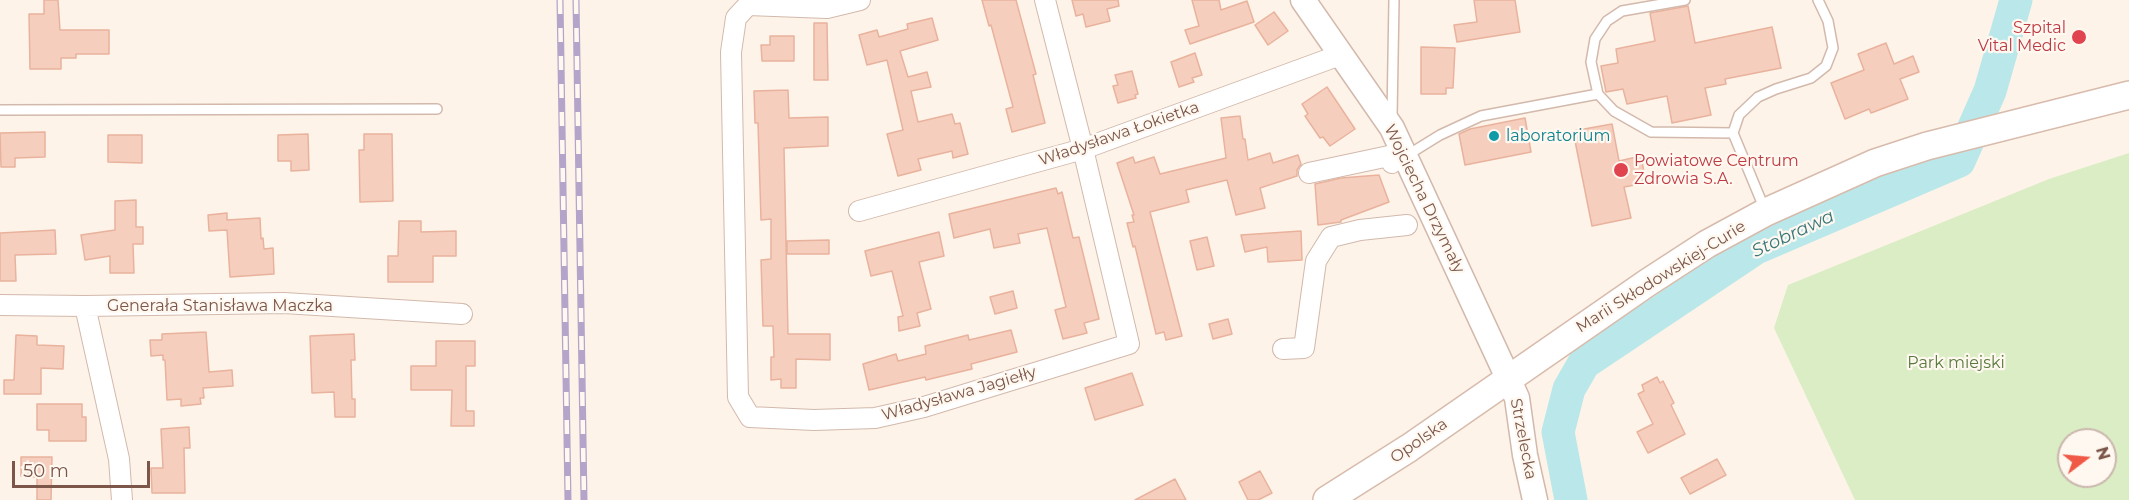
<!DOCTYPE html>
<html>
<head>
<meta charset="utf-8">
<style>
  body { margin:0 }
  #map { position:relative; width:2129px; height:500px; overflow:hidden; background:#fef3e8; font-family:Montserrat,sans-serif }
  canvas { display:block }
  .north { position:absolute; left:2057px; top:428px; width:60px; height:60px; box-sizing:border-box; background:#fff8f0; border:2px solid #cab7ad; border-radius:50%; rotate:74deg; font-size:16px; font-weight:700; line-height:24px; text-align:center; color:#7b5649 }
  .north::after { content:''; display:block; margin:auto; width:21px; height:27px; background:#ef5946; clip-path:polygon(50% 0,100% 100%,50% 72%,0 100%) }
  .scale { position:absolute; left:12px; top:461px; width:138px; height:27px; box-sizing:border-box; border:3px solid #7b5649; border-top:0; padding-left:8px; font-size:18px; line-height:21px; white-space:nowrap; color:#7b5649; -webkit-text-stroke:4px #fff8f0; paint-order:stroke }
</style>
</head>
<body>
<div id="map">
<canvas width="2129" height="500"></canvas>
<div class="north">N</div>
<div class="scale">50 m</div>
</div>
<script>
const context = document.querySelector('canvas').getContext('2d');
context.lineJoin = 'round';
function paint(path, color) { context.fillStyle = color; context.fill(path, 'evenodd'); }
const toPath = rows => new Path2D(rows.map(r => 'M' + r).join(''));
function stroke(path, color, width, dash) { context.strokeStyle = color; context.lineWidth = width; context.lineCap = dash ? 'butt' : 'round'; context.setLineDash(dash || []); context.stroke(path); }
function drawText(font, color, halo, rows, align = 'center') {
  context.font = font + ' Montserrat,sans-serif'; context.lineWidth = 4.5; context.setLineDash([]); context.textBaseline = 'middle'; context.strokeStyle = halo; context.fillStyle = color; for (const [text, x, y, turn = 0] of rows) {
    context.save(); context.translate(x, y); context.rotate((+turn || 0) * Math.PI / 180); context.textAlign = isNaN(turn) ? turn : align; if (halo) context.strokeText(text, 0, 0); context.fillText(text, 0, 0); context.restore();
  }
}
const green = toPath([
  [2129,153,2129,500,1855,500,1774,328,1788,285,2049,179],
  [2069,440,2105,440,2105,476,2069,476]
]);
const river = toPath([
  [1571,500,1558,432,1569,389,1584,363,1756,248,1959,161,1990,91,2016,0]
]);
const building = toPath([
  [44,0,58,0,60,30,109,30,109,54,76,54,76,58,61,58,61,69,30,69,29,14,44,14,44,0],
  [982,0,1016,0,1036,74,1033,75,1045,123,1012,132,1006,109,1013,107,991,25,989,26,982,0],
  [1072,0,1118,0,1119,6,1107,9,1110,21,1086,27,1083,14,1076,16,1072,0],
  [1192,0,1219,0,1221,10,1247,1,1254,22,1190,44,1185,30,1199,26,1192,0],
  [1474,0,1515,0,1520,32,1457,42,1454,25,1477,22,1474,0],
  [1688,6,1695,43,1772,27,1781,68,1725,79,1726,84,1705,88,1711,115,1672,123,1667,96,1627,104,1623,89,1606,92,1601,66,1618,63,1616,49,1655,41,1650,13,1688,6],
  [1274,12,1288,31,1268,45,1255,25,1274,12],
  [932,18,938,40,900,51,908,77,927,72,931,87,911,91,918,122,952,114,955,124,960,123,968,154,953,158,952,151,918,159,921,170,898,176,887,134,903,130,887,60,867,65,859,35,877,30,879,37,908,29,907,24,932,18],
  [814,23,827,23,828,80,814,80,814,23],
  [770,36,794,36,794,61,762,61,761,45,770,45,770,36],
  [1886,43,1894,64,1913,56,1919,72,1900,79,1908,99,1871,113,1869,109,1845,119,1831,83,1864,70,1858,54,1886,43],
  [1421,47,1455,48,1453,88,1446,88,1446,94,1421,94,1421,47],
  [1195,53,1202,75,1192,78,1194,82,1179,87,1171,62,1195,53],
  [1132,71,1138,94,1135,95,1136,98,1118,103,1113,86,1118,85,1115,75,1132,71],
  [1327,87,1355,129,1330,146,1323,137,1320,138,1305,116,1308,114,1302,104,1327,87],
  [788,90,789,118,828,117,828,146,784,148,788,334,830,334,830,360,796,359,796,388,781,388,781,379,771,380,771,357,774,357,773,326,763,326,761,260,771,259,771,219,761,220,758,123,755,123,754,91,788,90],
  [1240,116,1243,139,1245,139,1248,160,1270,153,1273,163,1298,155,1301,164,1297,170,1297,176,1260,188,1265,208,1236,215,1227,180,1186,190,1189,202,1150,212,1182,336,1166,340,1164,332,1156,334,1135,246,1133,247,1127,223,1134,222,1132,215,1134,215,1117,163,1133,157,1135,163,1154,157,1160,174,1226,158,1221,118,1240,116],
  [1525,118,1531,152,1465,165,1459,134,1470,129,1525,118],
  [1612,124,1619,161,1641,156,1646,183,1624,187,1631,218,1592,226,1573,131,1612,124],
  [45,132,45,157,15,158,15,167,1,167,0,133,45,132],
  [308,134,309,170,291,171,291,161,278,161,278,135,308,134],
  [364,134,392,134,393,201,360,202,359,150,364,150,364,134],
  [108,135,142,135,142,163,108,162,108,135],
  [1379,175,1389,202,1341,220,1341,222,1318,225,1315,184,1341,178,1379,175],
  [1056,188,1058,194,1062,192,1073,238,1079,237,1099,319,1084,323,1087,333,1063,339,1055,310,1066,307,1047,228,1018,234,1020,243,994,248,990,229,954,238,949,214,1056,188],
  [136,200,136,227,143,227,143,244,133,244,134,273,110,273,110,256,85,260,81,235,115,230,115,201,136,200],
  [227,213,227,220,260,218,261,239,263,238,264,249,273,248,274,274,230,277,227,230,209,231,208,215,227,213],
  [399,221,421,221,421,232,456,231,456,256,433,256,433,282,388,282,388,256,398,256,399,221],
  [55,230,56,254,15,255,16,281,0,281,0,233,55,230],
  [1301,231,1302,260,1268,262,1267,247,1245,252,1241,235,1301,231],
  [939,232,944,256,919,262,931,309,917,313,920,326,899,331,898,317,903,316,892,271,871,276,865,251,939,232],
  [1207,237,1214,266,1197,270,1190,241,1207,237],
  [829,240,829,254,787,254,787,241,829,240],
  [1013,291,1017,308,995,314,990,297,1013,291],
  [1228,319,1232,334,1213,339,1209,324,1228,319],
  [1011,330,1017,352,971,364,972,369,926,380,925,377,869,390,863,364,896,354,898,361,926,354,925,346,968,335,969,340,1011,330],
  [206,332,209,372,232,370,233,386,203,388,204,398,200,398,201,404,181,406,181,399,167,400,165,360,163,360,163,355,151,356,150,340,162,340,162,334,206,332],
  [354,334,355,360,351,360,352,399,355,399,355,417,335,417,334,392,312,393,310,336,354,334],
  [16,335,37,336,37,345,64,346,63,369,41,368,41,394,4,394,4,380,14,380,16,335],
  [436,341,475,341,475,366,466,366,466,411,474,411,474,426,451,426,452,390,411,390,411,366,436,366,436,341],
  [1132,373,1143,405,1095,420,1085,388,1132,373],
  [1657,377,1660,383,1663,381,1674,403,1671,405,1685,434,1648,453,1637,432,1653,424,1638,394,1644,391,1642,385,1657,377],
  [37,404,82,404,82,417,86,417,86,441,49,441,49,430,37,430,37,404],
  [189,427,190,448,184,448,185,493,152,493,151,468,163,468,161,429,189,427],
  [21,457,52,457,51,500,37,500,37,477,21,476,21,457],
  [1717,459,1726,475,1690,494,1681,478,1717,459],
  [1260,471,1272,493,1258,500,1248,500,1239,482,1260,471],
  [1175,479,1186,500,1135,500,1175,479]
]);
const service = toPath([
  [1685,0,1622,11,1607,21,1595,39,1591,62,1598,94,1614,111,1651,132,1733,133],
  [0,110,437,109],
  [1392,117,1394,0],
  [1406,156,1440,135,1481,116,1598,94],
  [1765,210,1733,133,1739,115,1758,97,1776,89,1811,78,1826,66,1833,48,1828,21,1818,0]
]);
const minor = toPath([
  [860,0,827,8,748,5,736,18,731,52,738,397,750,417,814,420,875,418,924,407,1129,344,1083,149,1045,0],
  [1309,173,1389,156,1392,163],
  [859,211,1083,149,1340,55],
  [0,305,85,306,284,303,462,314],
  [85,306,119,459,122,500],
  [1283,349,1304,348,1316,261,1331,237,1360,230,1407,225]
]);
const tertiary = toPath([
  [1303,0,1392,128,1508,378,1517,398,1525,455,1535,500]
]);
const secondary = toPath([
  [1327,500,1409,448,1647,283,1707,244,1766,212,1875,163,1927,146,2129,95]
]);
const rail = toPath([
  [560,0,568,500],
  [576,0,584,500]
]);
const markers = [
  [2079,37,8,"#e0444e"],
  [1494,136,6,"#0f9aa8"],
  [1621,170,8,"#e0444e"]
];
const healthNames = [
  ["Szpital",2066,28],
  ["Vital Medic",2066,46],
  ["Powiatowe Centrum",1634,161,"left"],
  ["Zdrowia S.A.",1634,179,"left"]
];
const streetNames = [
  ["Władysława Łokietka",1119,134,-19],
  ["Wojciecha Drzymały",1424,199,64],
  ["Marii Skłodowskiej-Curie",1661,277,-32],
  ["Generała Stanisława Maczka",220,306],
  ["Władysława Jagiełły",959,394,-16],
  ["Strzelecka",1523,439,79],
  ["Opolska",1419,441,-35]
];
const cultureNames = [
  ["laboratorium",1506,136]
];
const parkNames = [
  ["Park miejski",1956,363]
];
const waterNames = [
  ["Stobrawa",1793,234,-25]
];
paint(green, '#daedc5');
stroke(river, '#bae8ea', 33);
paint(building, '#f5cebe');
stroke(building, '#e9b29d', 1.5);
stroke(service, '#d2b9ac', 12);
stroke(minor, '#d2b9ac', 22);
stroke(tertiary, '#d2b9ac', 27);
stroke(secondary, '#d7bbac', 30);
stroke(service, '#fff', 9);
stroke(minor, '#fff', 20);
stroke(tertiary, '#fff', 24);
stroke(secondary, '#fff', 27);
stroke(rail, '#b4a4ca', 7);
stroke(rail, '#fff8f0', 4.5, [14]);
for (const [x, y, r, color] of markers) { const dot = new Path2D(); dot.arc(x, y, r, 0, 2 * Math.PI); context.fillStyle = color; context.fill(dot); stroke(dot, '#fff8f0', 2); }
drawText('16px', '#be3a42', '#fff8f0', healthNames, 'right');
drawText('16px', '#7b5649', '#fff8f0', streetNames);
drawText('16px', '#0d838f', '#fff8f0', cultureNames, 'left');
drawText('16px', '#577b3d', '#fff8f0', parkNames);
drawText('italic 18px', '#387679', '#fff8f0', waterNames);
</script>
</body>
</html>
